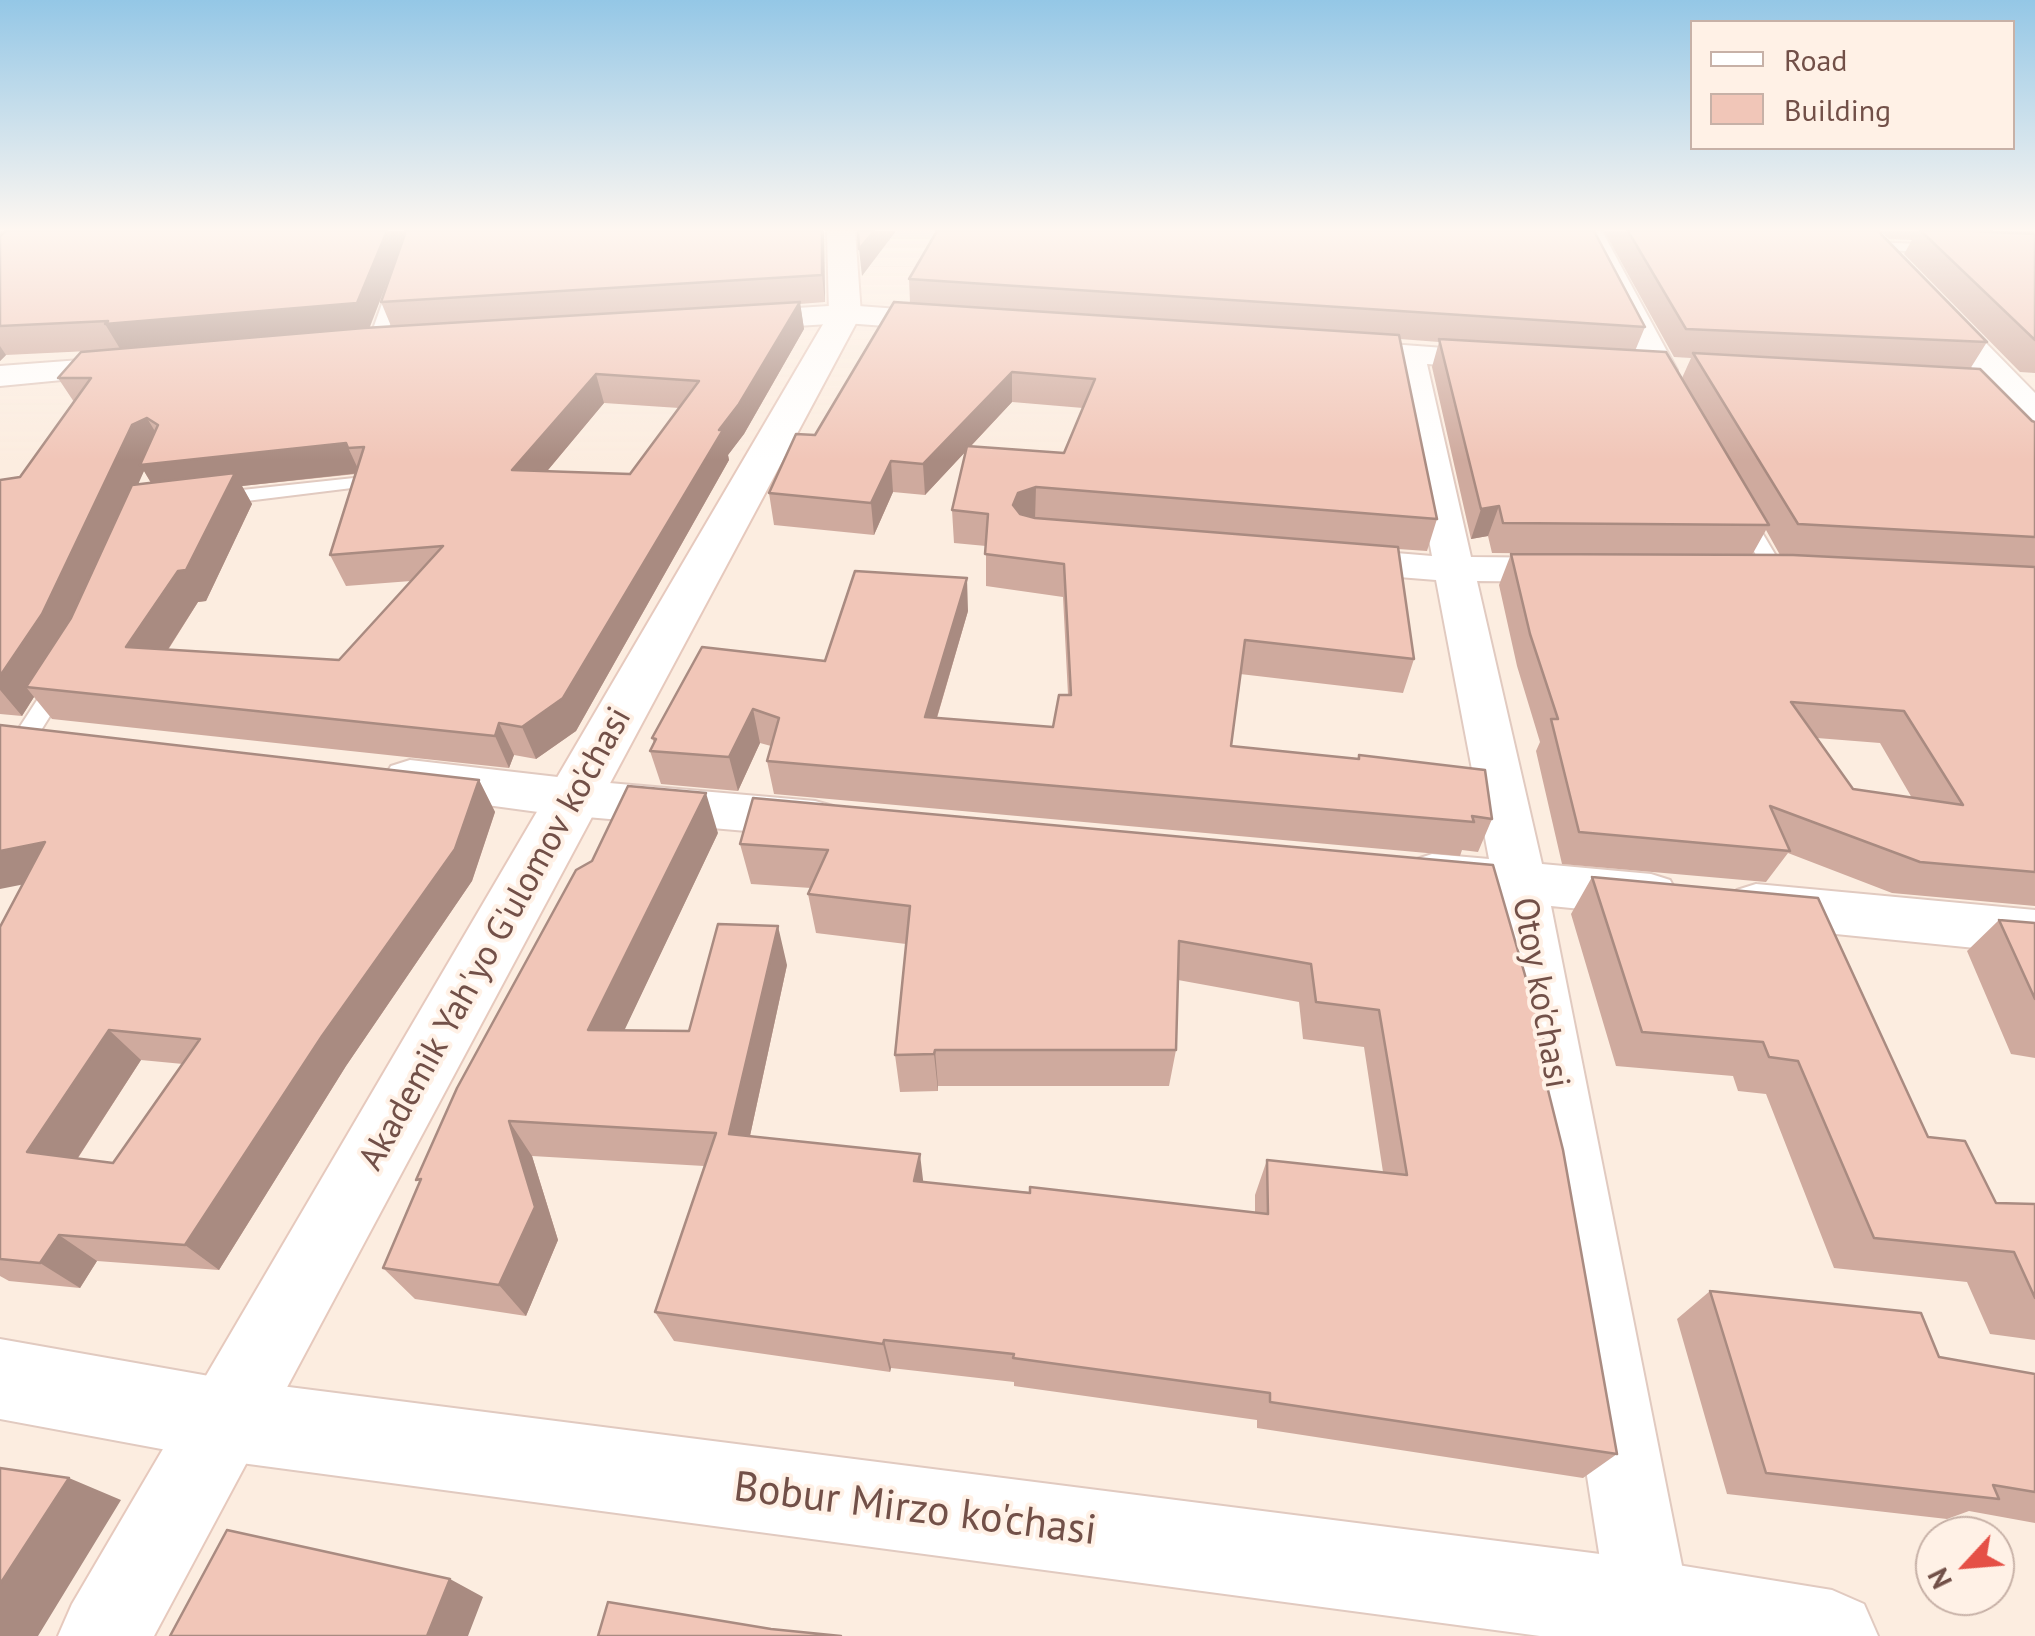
<!DOCTYPE html>
<html>
<head>
<meta charset="utf-8">
<style>
  body { margin:0 }
  #map { position:relative; width:2035px; height:1636px; overflow:hidden; background:#fcede0; font-family:"PT Sans",sans-serif }
  canvas { display:block }
  .legend { position:absolute; left:1690px; top:20px; width:325px; height:130px; box-sizing:border-box; background:#fff1e6; border:2px solid #c7b1a7; margin:0; padding:12px 18px; list-style:none; font-size:30px; color:#725048 }
  .legend li { display:flex; align-items:center; gap:20px; height:50px }
  .legend b { width:50px; border:2px solid #c7b1a7 }
  .north { position:absolute; left:1915px; top:1516px; width:100px; height:100px; box-sizing:border-box; background:#fff1e6; border:2px solid #c7b1a7; border-radius:50%; rotate:244deg; font-size:28px; font-weight:700; line-height:40px; text-align:center; color:#725048 }
  .north::after { content:''; display:block; margin:auto; width:35px; height:45px; background:#e55046; clip-path:polygon(50% 0,100% 100%,50% 72%,0 100%) }
</style>
</head>
<body>
<div id="map">
<canvas width="2035" height="1636"></canvas>
<ul class="legend">
<li><b style="height:12px;background:#fff"></b>Road</li>
<li><b style="height:28px;background:#f1c6b8"></b>Building</li>
</ul>
<div class="north">N</div>
</div>
<script>
const context = document.querySelector('canvas').getContext('2d');
context.lineJoin = 'round';
const toPath = rows => new Path2D(rows.map(r => 'M' + r).join(''));
function stroke(path, color, width, dash) { context.strokeStyle = color; context.lineWidth = width; context.lineCap = dash ? 'butt' : 'round'; context.setLineDash(dash || []); context.stroke(path); }
function paint(path, color) { context.fillStyle = color; context.fill(path, 'evenodd'); }
function drawText(font, color, halo, rows, align = 'center') {
  context.font = font + ' "PT Sans",sans-serif'; context.lineWidth = 8; context.setLineDash([]); context.textBaseline = 'middle'; context.strokeStyle = halo; context.fillStyle = color; for (const [text, x, y, turn = 0] of rows) {
    context.save(); context.translate(x, y); context.rotate((+turn || 0) * Math.PI / 180); context.textAlign = isNaN(turn) ? turn : align; if (halo) context.strokeText(text, 0, 0); context.fillText(text, 0, 0); context.restore();
  }
}
const service = toPath([
  [408,231,420,231,384,343,371,346,368,343,408,231],
  [1874,242,1940,245,1947,249,1940,253,1869,249,1869,243,1874,242],
  [354,478,363,483,360,487,214,505,205,499,214,493,354,478],
  [1742,508,1751,514,1785,571,1782,575,1775,577,1765,571,1733,514,1742,508],
  [62,672,73,679,35,740,19,740,15,734,19,728,54,674,62,672]
]);
const minor = toPath([
  [1576,231,1602,231,1677,370,1672,377,1650,377,1645,370,1576,231],
  [845,305,952,313,962,316,967,322,962,328,952,331,845,323,733,330,723,327,718,321,723,315,733,312,845,305],
  [1336,340,1512,353,1517,360,1512,367,1501,369,1427,364,1471,557,1570,558,1584,562,1590,570,1584,578,1570,582,1477,581,1542,864,1651,874,1670,880,1678,895,1670,910,1651,916,1551,906,1696,1636,1612,1636,1497,900,1432,894,1414,888,1406,874,1414,860,1432,854,1489,859,1436,580,1336,572,1322,568,1316,560,1322,552,1336,548,1432,556,1395,362,1325,356,1321,349,1325,342,1336,340],
  [134,356,145,358,150,365,145,372,0,386,0,366,134,356],
  [575,780,815,801,833,806,840,819,833,832,815,837,575,816,558,811,550,798,558,785,575,780],
  [1756,884,2035,910,2035,954,1756,926,1737,920,1729,905,1737,890,1756,884]
]);
const tertiary = toPath([
  [1846,231,1876,231,2035,393,2035,425,2022,422,1846,231],
  [410,760,575,779,594,784,602,798,594,812,575,817,391,792,383,779,391,766,410,760],
  [0,1339,226,1379,1647,1560,1832,1590,1864,1604,1878,1636,1540,1636,226,1461,0,1419,0,1339]
]);
const secondary = toPath([
  [827,231,855,231,861,314,154,1636,58,1636,72,1604,829,314,827,231]
]);
const wall = toPath([
  [0,231,824,231,825,302,800,304,804,329,744,434,728,455,729,460,576,731,536,759,514,755,509,768,52,719,34,697,22,716,0,714,0,480,20,477,74,402,58,378,110,350,6,355,0,361],
  [399,251,381,302,391,326,370,327],
  [604,403,679,408,630,474,547,471],
  [144,471,151,483,138,484,138,482],
  [356,474,330,555,346,586,411,581,339,660,168,650,198,602,206,601,252,504,242,486],
  [1604,231,1878,231,1987,342,1970,369,2032,421,2035,422,2035,906,1892,893,1788,853,1766,882,1562,864,1536,751,1540,742,1517,666,1499,585,1511,554,1780,555,1766,530,1752,555,1492,553,1488,536,1471,539,1432,367,1439,342,1400,339,1437,519,1427,551,1398,549,1414,659,1403,693,1240,674,1231,746,1357,759,1359,755,1492,819,1478,852,1462,850,1460,856,774,794,767,761,771,746,760,743,738,791,661,784,650,751,654,743,652,738,825,661,968,611,937,718,1053,727,1068,695,1063,597,986,586,986,546,954,543,952,510,966,451,925,495,893,492,874,535,774,525,769,493,815,435,910,303,909,279,1645,327,1635,351,1682,378,1691,358,1674,357],
  [1012,402,1083,408,1064,453,971,446],
  [1817,738,1880,743,1912,798,1853,789],
  [1880,231,2035,231,2035,373,2020,372,1904,254,1912,240,1889,239],
  [479,780,495,812,472,881,346,1066,219,1270,97,1261,80,1288,9,1281,0,1276,0,927],
  [141,1060,183,1064,113,1163,78,1158],
  [718,833,624,1030,689,1031,787,965,750,1136,923,1182,1255,1213,1255,1195,1267,1160,1383,1172,1364,1047,1303,1039,1299,1002,1178,980,1176,1050,1169,1086,938,1086,938,1091,900,1092,895,1055,906,944,816,933,808,894,811,888,751,884,740,844,1493,865,1548,1066,1543,1074,1617,1454,1583,1478,1257,1428,1257,1420,1014,1386,1014,1382,891,1368,890,1372,674,1341,655,1312,704,1166,532,1156,558,1240,526,1316,415,1299,383,1268],
  [1592,877,1928,1137,1996,1203,2035,1204,2035,1340,1990,1334,1967,1282,1834,1268,1766,1094,1738,1091,1733,1076,1616,1066,1571,914],
  [1999,920,2035,923,2035,1058,2011,1054,1967,951],
  [1710,1291,1939,1357,2035,1374,2035,1523,1969,1511,1947,1519,1727,1494,1677,1319]
]);
const shadedWall = toPath([
  [387,231,407,231,368,331,122,352,105,324],
  [822,231,824,231,825,302,822,275],
  [874,231,896,231,862,276,859,249],
  [800,302,804,329,744,434,728,455,729,460,576,731,536,759,522,727,719,430],
  [0,346,6,355,0,361],
  [1012,372,1012,402,925,495,923,464],
  [596,374,604,403,523,500,512,470],
  [147,418,165,448,346,443,360,473,242,486,252,504,206,601,198,602,149,679,126,647,159,496,144,471,67,646,26,687,34,697,22,716,0,690,0,676,132,425],
  [891,461,893,492,874,535,871,503],
  [1036,487,1035,519,1018,525,1013,505,1018,493],
  [1499,506,1488,536,1471,539,1481,509],
  [967,578,968,611,927,751,925,717],
  [753,709,760,743,738,791,729,757],
  [499,723,514,755,509,768,495,736],
  [479,780,495,812,472,881,346,1066,219,1270,185,1245],
  [706,793,718,833,607,1067,588,1030],
  [45,842,75,874,0,889,0,851],
  [778,926,787,965,743,1168,729,1134],
  [109,1030,141,1060,64,1179,27,1152],
  [935,1050,938,1086,938,1091,934,1054],
  [509,1121,532,1156,558,1240,526,1316,499,1285],
  [920,1154,924,1188,914,1181],
  [59,1235,97,1261,80,1288,40,1263],
  [884,1340,891,1368,890,1372,883,1344],
  [69,1478,121,1500,38,1636,0,1636,0,1584],
  [450,1579,483,1597,468,1636,427,1636]
]);
const building = toPath([
  [6,231,387,231,357,303,105,324,108,321,0,326,0,236,6,231],
  [406,231,822,231,822,275,381,302,406,231],
  [858,231,874,231,859,249,858,231],
  [937,231,1594,231,1645,327,909,279,937,231],
  [1628,231,1878,231,1987,342,1686,329,1628,231],
  [1921,231,1966,231,2035,234,2035,340,1921,231],
  [800,302,739,404,719,430,723,430,563,698,522,727,499,723,495,736,26,687,71,618,132,485,235,473,186,570,178,571,126,647,339,660,443,546,330,555,364,447,348,448,346,443,140,465,158,425,147,418,132,425,42,614,0,676,0,480,20,477,91,378,58,378,81,352,364,328,800,302],
  [596,374,699,381,630,474,512,470,596,374],
  [894,302,1399,335,1437,519,1036,487,1018,493,1013,505,1020,514,1035,518,1398,547,1414,659,1245,640,1231,746,1359,759,1359,755,1485,770,1492,819,1472,816,1474,822,767,761,779,718,753,709,729,757,650,751,656,739,652,738,702,647,825,661,855,571,967,578,925,717,1053,727,1059,695,1071,695,1064,564,985,554,988,514,952,510,967,446,1064,453,1095,379,1012,372,923,464,891,461,871,503,769,493,796,434,815,435,894,302],
  [1439,339,1666,352,1769,525,1503,523,1499,506,1481,509,1439,339],
  [1693,353,1980,369,2032,421,2035,422,2035,537,1798,524,1693,353],
  [1511,554,1793,555,2035,567,2035,872,1920,862,1770,806,1790,851,1579,832,1551,719,1558,719,1530,634,1511,554],
  [1791,702,1904,711,1963,805,1853,789,1791,702],
  [0,725,479,780,455,849,322,1036,185,1245,59,1235,40,1263,0,1259,0,927,45,842,0,851,0,725],
  [109,1030,200,1039,113,1163,27,1152,109,1030],
  [628,786,706,793,588,1030,689,1031,718,924,778,926,729,1134,920,1154,914,1181,1030,1193,1030,1187,1268,1214,1267,1160,1407,1175,1379,1010,1316,1002,1311,964,1179,941,1176,1050,935,1050,934,1054,895,1055,910,906,808,894,828,850,740,844,753,798,1493,865,1543,1037,1548,1066,1542,1066,1563,1150,1617,1454,1270,1402,1270,1393,1013,1358,1014,1354,884,1340,883,1344,655,1312,716,1133,509,1121,535,1207,499,1285,383,1268,421,1179,416,1180,457,1088,576,870,592,861,628,786],
  [1592,877,1818,898,1928,1137,1965,1141,1996,1203,2035,1204,2035,1298,2014,1252,1874,1238,1798,1061,1769,1057,1763,1042,1642,1032,1592,877],
  [1999,920,2035,923,2035,999,1999,920],
  [1710,1291,1921,1313,1939,1357,2035,1374,2035,1492,1993,1485,1999,1499,1766,1473,1710,1291],
  [0,1468,69,1478,0,1584,0,1468],
  [227,1530,450,1579,427,1636,170,1636,227,1530],
  [608,1602,771,1629,841,1636,598,1636,608,1602]
]);
const streetNames = [
  ["Akademik Yah'yo G'ulomov ko'chasi",496,939,-61],
  ["Otoy ko'chasi",1540,993,80]
];
const nearStreetnames = [
  ["Bobur Mirzo ko'chasi",915,1510,7]
];
stroke(service, '#e1cac0', 4);
stroke(minor, '#e1cac0', 4);
stroke(tertiary, '#e1cac0', 4);
stroke(secondary, '#e6c9bd', 4);
paint(service, '#fff');
paint(minor, '#fff');
paint(tertiary, '#fff');
paint(secondary, '#fff');
paint(wall, '#cfaa9e');
paint(shadedWall, '#a98b81');
paint(building, '#f1c6b8');
stroke(building, '#a98b81', 2.5);
const sky = context.createLinearGradient(0, 0, 0, 460);
sky.addColorStop(0, '#94c7e6');
sky.addColorStop(0.5, '#fef7f1');
sky.addColorStop(1, '#fef7f100');
context.fillStyle = sky;
context.fillRect(0, 0, 2035, 460);
drawText('35px', '#725048', '#fff1e6', streetNames);
drawText('42px', '#725048', '#fff1e6', nearStreetnames);
</script>
</body>
</html>
